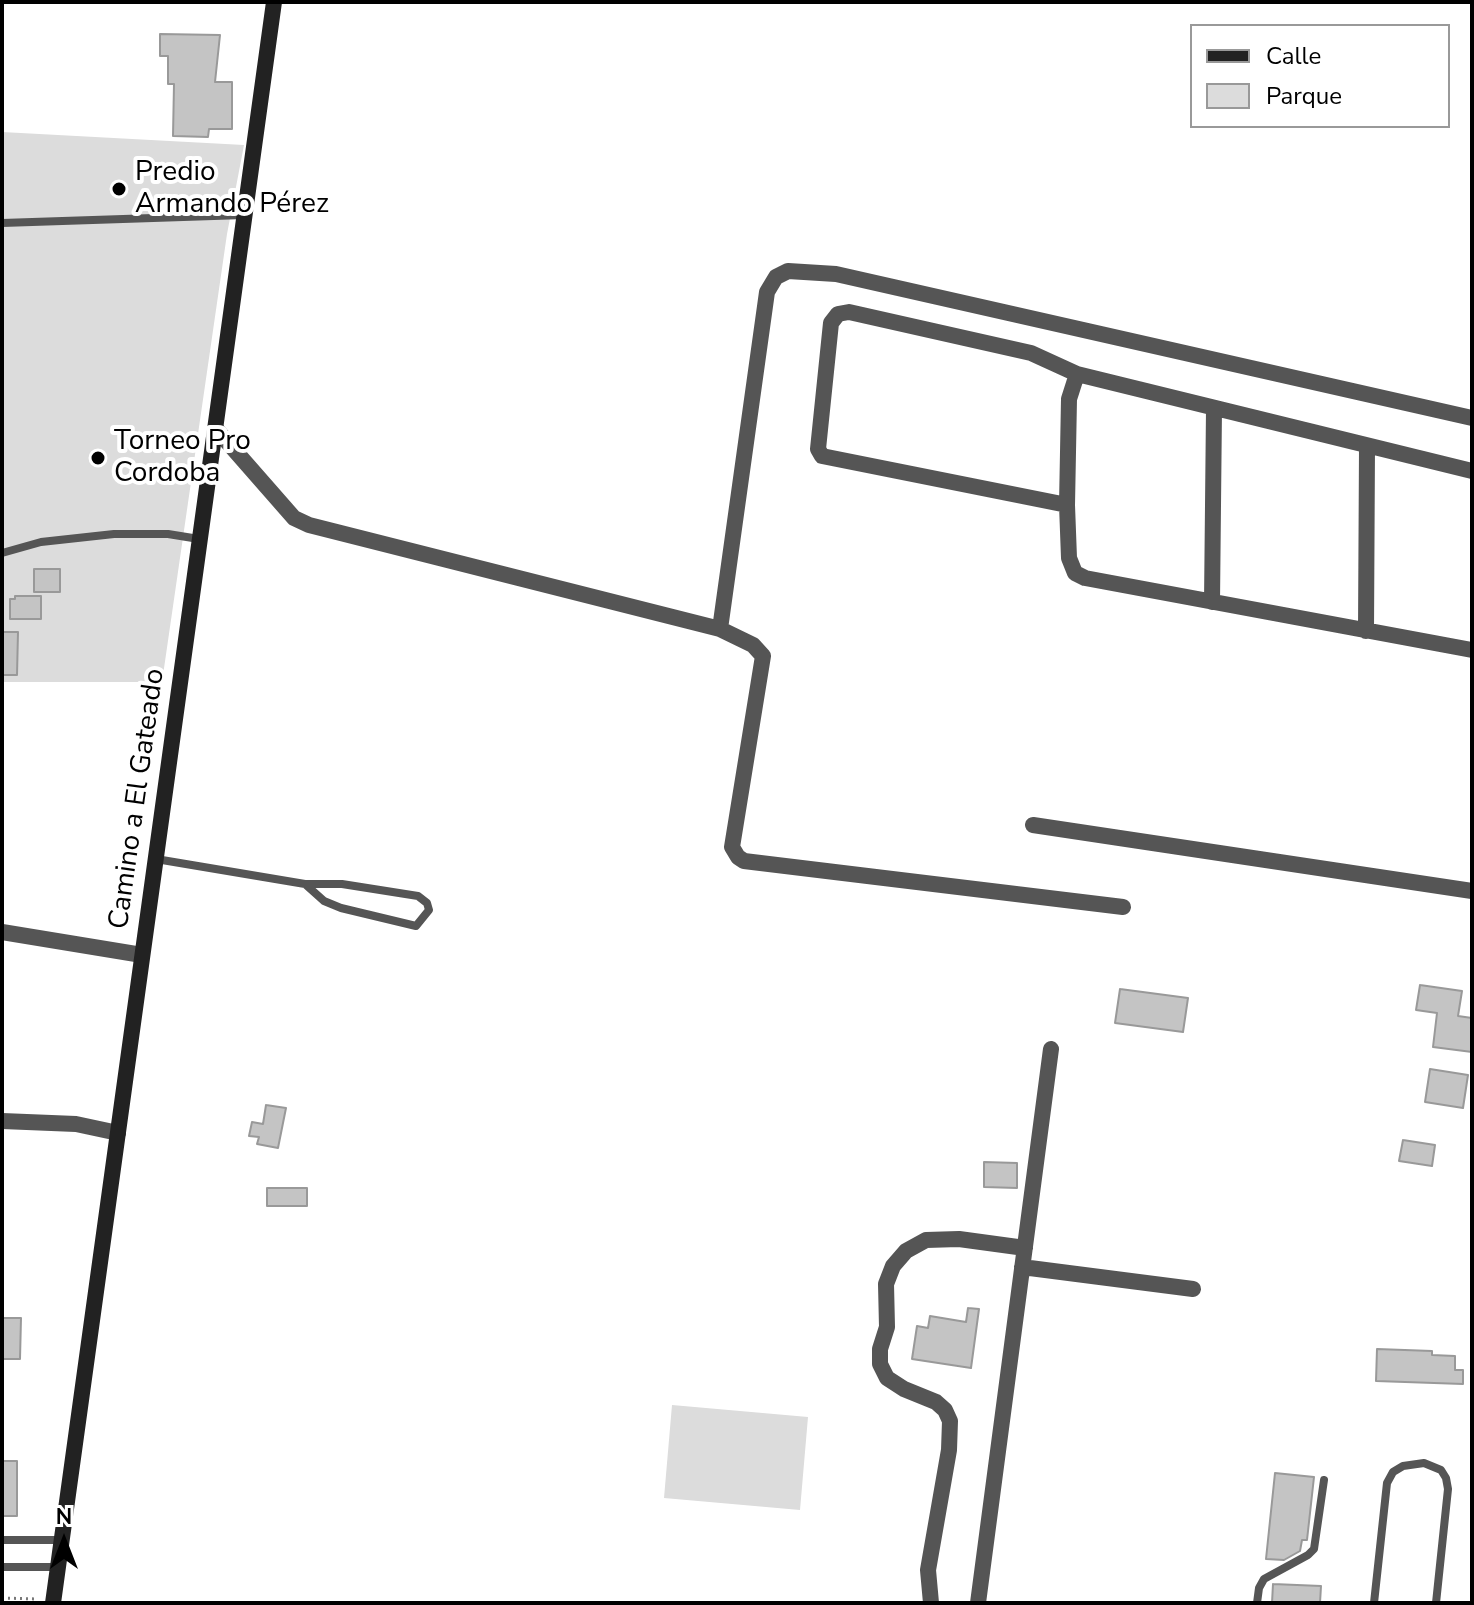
<!DOCTYPE html>
<html>
<head>
<meta charset="utf-8">
<style>
  body { margin:0 }
  #map { position:relative; width:1474px; height:1605px; overflow:hidden; background:#fff; font-family:"Nunito Sans",sans-serif }
  canvas { display:block }
  .frame { position:absolute; inset:0; border:4px solid #000; pointer-events:none }
  .legend { position:absolute; left:1190px; top:24px; width:260px; height:104px; box-sizing:border-box; background:#fff; border:2px solid #999; margin:0; padding:10px 14px; list-style:none; font-size:24px; color:#000 }
  .legend li { display:flex; align-items:center; gap:16px; height:40px }
  .legend b { width:40px; border:2px solid #999 }
  .north { position:absolute; left:24px; top:1501px; width:80px; height:80px; -webkit-text-stroke:6px #fff; paint-order:stroke; rotate:0deg; font-size:22px; font-weight:700; line-height:32px; text-align:center; color:#000 }
  .north::after { content:''; display:block; margin:auto; width:28px; height:36px; background:#000; clip-path:polygon(50% 0,100% 100%,50% 72%,0 100%) }
</style>
</head>
<body>
<div id="map">
<canvas width="1474" height="1605"></canvas>
<div class="frame"></div>
<ul class="legend">
<li><b style="height:10px;background:#222"></b>Calle</li>
<li><b style="height:22px;background:#dcdcdc"></b>Parque</li>
</ul>
<div class="north">N</div>
</div>
<script>
const context = document.querySelector('canvas').getContext('2d');
context.lineJoin = 'round';
function paint(path, color) { context.fillStyle = color; context.fill(path, 'evenodd'); }
const toPath = rows => new Path2D(rows.map(r => 'M' + r).join(''));
function stroke(path, color, width, dash) { context.strokeStyle = color; context.lineWidth = width; context.lineCap = dash ? 'butt' : 'round'; context.setLineDash(dash || []); context.stroke(path); }
function drawText(font, color, halo, rows, align = 'center') {
  context.font = font + ' "Nunito Sans",sans-serif'; context.lineWidth = 8; context.setLineDash([]); context.textBaseline = 'middle'; context.strokeStyle = halo; context.fillStyle = color; for (const [text, x, y, turn = 0] of rows) {
    context.save(); context.translate(x, y); context.rotate((+turn || 0) * Math.PI / 180); context.textAlign = isNaN(turn) ? turn : align; if (halo) context.strokeText(text, 0, 0); context.fillText(text, 0, 0); context.restore();
  }
}
const green = toPath([
  [2,132,244,145,227,234,162,682,2,682],
  [672,1405,808,1417,800,1510,664,1498]
]);
const building = toPath([
  [160,34,220,35,215,82,232,82,232,129,209,129,208,137,173,136,174,84,168,84,168,56,160,56,160,34],
  [34,569,60,569,60,592,34,592,34,569],
  [15,596,41,596,41,619,10,619,10,599,15,599,15,596],
  [2,632,18,632,17,675,2,675,2,632],
  [1420,985,1462,991,1458,1016,1472,1018,1472,1052,1433,1047,1437,1013,1416,1010,1420,985],
  [1120,989,1188,998,1183,1032,1115,1023,1120,989],
  [1430,1069,1468,1075,1463,1108,1425,1102,1430,1069],
  [266,1105,286,1108,278,1148,257,1144,259,1137,249,1136,252,1122,263,1124,266,1105],
  [1403,1140,1435,1145,1432,1166,1399,1161,1403,1140],
  [984,1162,1017,1163,1017,1188,984,1187,984,1162],
  [267,1188,307,1188,307,1206,267,1206,267,1188],
  [968,1308,979,1309,971,1368,912,1359,917,1326,928,1328,930,1316,966,1322,968,1308],
  [2,1318,21,1318,20,1359,2,1359,2,1318],
  [1377,1349,1432,1351,1432,1355,1455,1356,1455,1370,1463,1370,1463,1384,1376,1381,1377,1349],
  [2,1461,17,1461,17,1516,2,1516,2,1461],
  [1275,1473,1314,1477,1307,1540,1302,1540,1300,1551,1284,1560,1266,1559,1275,1473],
  [1273,1584,1321,1586,1320,1603,1272,1603,1273,1584]
]);
const path = toPath([
  [2,1598,37,1599]
]);
const lane = toPath([
  [2,223,244,215],
  [2,553,41,542,114,534,168,534,199,539],
  [156,859,305,884,324,901,341,908,416,926,429,910,427,903,418,896,342,884,305,884],
  [2,1540,61,1540],
  [2,1567,58,1567],
  [1257,1603,1259,1588,1264,1579,1308,1555,1314,1549,1324,1480],
  [1374,1603,1387,1483,1393,1472,1403,1466,1424,1463,1441,1470,1446,1478,1448,1489,1436,1603]
]);
const street = toPath([
  [1077,374,1069,399,1067,505,1069,558,1075,573,1085,578,1472,650],
  [216,429,294,518,309,525,720,629,753,645,763,656,732,847,738,857,744,861,1123,907],
  [1067,505,822,456,818,449,831,323,838,314,849,312,1031,353,1077,374,1472,471],
  [1212,602,1214,409],
  [720,629,767,292,776,277,788,271,836,274,1472,418],
  [1366,631,1367,447],
  [1033,825,1472,891],
  [2,932,142,955],
  [2,1121,76,1124,118,1133],
  [1022,1267,1193,1289],
  [931,1603,928,1570,949,1450,950,1421,945,1410,936,1402,904,1389,887,1378,880,1364,880,1349,887,1327,886,1284,893,1266,906,1251,926,1240,959,1239,1025,1248],
  [978,1603,1051,1049]
]);
const secondary = toPath([
  [53,1603,274,2]
]);
const markers = [
  [119,189,8,"#000"],
  [98,458,8,"#000"]
];
const poiNames = [
  ["Predio",135,173],
  ["Armando Pérez",135,205],
  ["Torneo Pro",114,442],
  ["Cordoba",114,474]
];
const streetNames = [
  ["Camino a El Gateado",138,799,-82]
];
paint(green, '#dcdcdc');
paint(building, '#c4c4c4');
stroke(building, '#999', 2);
stroke(path, '#777', 3, [2, 4]);
stroke(lane, '#555', 8);
stroke(street, '#555', 16);
stroke(secondary, '#222', 16);
for (const [x, y, r, color] of markers) { const dot = new Path2D(); dot.arc(x, y, r, 0, 2 * Math.PI); context.fillStyle = color; context.fill(dot); stroke(dot, '#fff', 3); }
drawText('28px', '#000', '#fff', poiNames, 'left');
drawText('28px', '#000', '#fff', streetNames);
</script>
</body>
</html>
